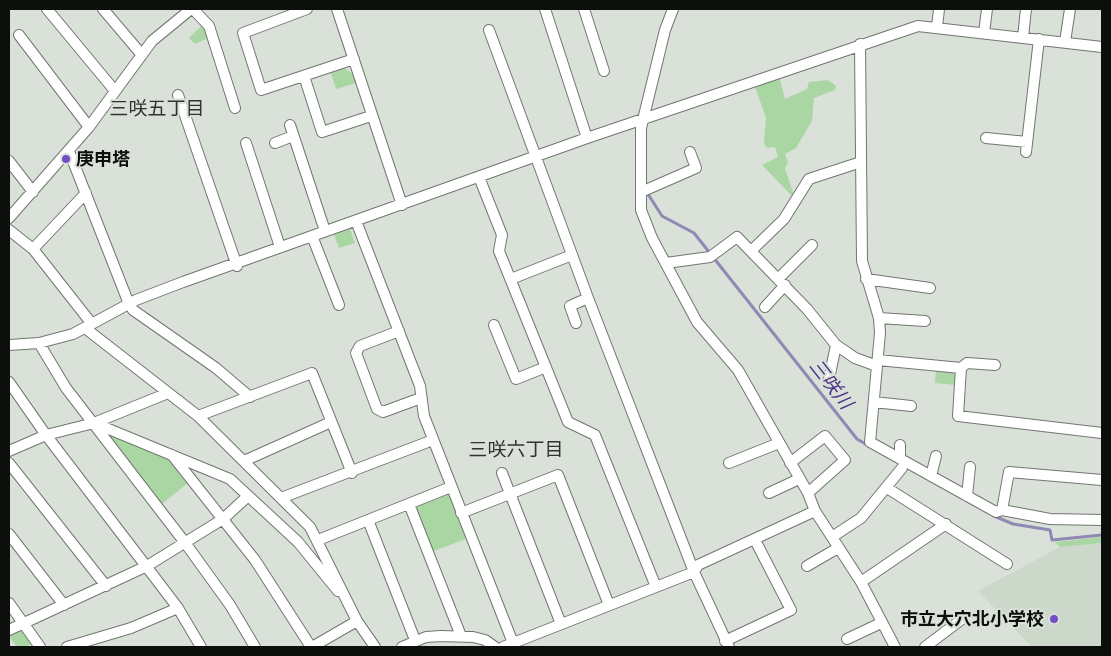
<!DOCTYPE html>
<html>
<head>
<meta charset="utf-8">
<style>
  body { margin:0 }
  #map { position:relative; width:1111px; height:656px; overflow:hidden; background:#dae1d9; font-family:Barlow,sans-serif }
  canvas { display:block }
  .frame { position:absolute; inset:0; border:10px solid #0d0f0c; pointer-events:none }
</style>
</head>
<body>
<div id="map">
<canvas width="1111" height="656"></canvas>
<div class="frame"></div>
</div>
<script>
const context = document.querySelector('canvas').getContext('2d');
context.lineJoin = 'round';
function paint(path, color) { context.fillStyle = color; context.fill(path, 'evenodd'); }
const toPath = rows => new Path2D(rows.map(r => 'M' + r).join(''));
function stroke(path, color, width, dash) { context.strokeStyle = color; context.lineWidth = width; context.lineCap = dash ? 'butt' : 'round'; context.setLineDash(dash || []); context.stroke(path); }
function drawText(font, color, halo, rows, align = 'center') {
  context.font = font + ' Barlow,"Noto Sans JP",sans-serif'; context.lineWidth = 4; context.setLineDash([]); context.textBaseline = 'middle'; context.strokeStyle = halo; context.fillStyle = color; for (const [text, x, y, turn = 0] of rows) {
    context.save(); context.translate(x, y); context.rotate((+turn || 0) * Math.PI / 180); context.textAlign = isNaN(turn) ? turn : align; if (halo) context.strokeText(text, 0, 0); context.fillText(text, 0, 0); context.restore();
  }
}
const built = toPath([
  [1102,543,1102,647,1032,647,978,591,1060,547]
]);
const green = toPath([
  [202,25,208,38,195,44,189,38],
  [344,68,353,74,356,83,336,89,331,73],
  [779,76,785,99,807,89,809,82,828,80,836,86,835,90,814,98,812,121,796,148,785,154,788,162,785,168,794,195,792,196,762,165,778,157,775,147,767,148,764,143,766,118,754,84],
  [349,226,355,243,339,248,333,232],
  [936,368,951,370,957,376,956,385,935,383],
  [113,435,170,456,189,482,162,504,109,439],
  [445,492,449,494,466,539,431,552,413,508,415,504],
  [1102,537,1102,543,1060,547,1055,542],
  [21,627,34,642,26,647,17,647,9,636]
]);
const stream = toPath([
  [646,191,662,216,694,233,857,439,869,446],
  [994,516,1013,524,1050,530,1052,540,1102,535]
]);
const minor = toPath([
  [47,9,115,91],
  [103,9,142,55],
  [193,9,209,26,235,108],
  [307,9,243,33,261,90,354,59],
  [337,9,402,205],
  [545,9,587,138],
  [584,9,604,71],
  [673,9,665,30,641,128,641,210,652,238,697,322,738,370,808,493,815,511,861,582,895,647],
  [937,27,939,9],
  [489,30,588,298,694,572,729,647],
  [984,33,987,9],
  [19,35,89,127],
  [1023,37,1026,9],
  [1065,42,1070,9],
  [860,44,862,261,879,318,880,333,870,442,996,512,1002,510,1009,472,1102,480],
  [304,76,322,132,371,116],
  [178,95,237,266],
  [290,125,325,231],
  [986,138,1027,142],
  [246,143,280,247],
  [275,143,293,136],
  [69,151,129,304,133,310,216,368,250,397],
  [1026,152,1039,39],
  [9,161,33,192],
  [479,177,502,235,499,251,568,422,595,435,656,587],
  [641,192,696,168,690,152],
  [9,218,89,127,152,41,191,9],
  [356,221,420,386,424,416,513,643],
  [9,230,33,249,92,324],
  [312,236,339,305],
  [33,249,86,193],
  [751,251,784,219,809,179,861,162],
  [666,263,710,257,737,237,807,309,836,345,855,358,877,366],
  [779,278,812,245],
  [511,279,572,255],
  [866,279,930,288],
  [765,307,785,285],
  [879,318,925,321],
  [576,323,570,306,588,298],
  [494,325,516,379,546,367],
  [85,328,198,416,310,527,357,621,375,647],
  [399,331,360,346,356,353,377,409,383,412,421,398],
  [39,343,66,388,186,544,230,605,255,647],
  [9,345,39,343,73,334,136,300,183,282,587,138,918,26,1102,47],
  [878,360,961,368],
  [995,365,967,363,961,368,958,416,1102,433],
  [829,379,836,345],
  [9,382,46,435,178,608,201,647],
  [874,402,911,406],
  [198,416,312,373,352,473],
  [94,423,230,479,298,542,338,591],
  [9,451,46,435,94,423,168,393],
  [172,455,255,560,311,647],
  [900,459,900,445],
  [244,461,331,422],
  [9,463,106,586],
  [729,463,779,443],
  [790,463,825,436,845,460,808,493],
  [502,473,561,624],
  [931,476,936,456],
  [887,488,1007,564],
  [769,493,799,479],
  [967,496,970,467],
  [281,498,433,440],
  [409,504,461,636],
  [1002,510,1050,519,1102,520],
  [461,513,558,475,609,605],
  [368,520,415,640],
  [9,534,64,605],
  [832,537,861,518,902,468],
  [318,540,451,487],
  [807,566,838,548],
  [861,582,946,524],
  [9,603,40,647],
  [9,630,147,566,223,519,248,496],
  [847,639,881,623],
  [725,641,791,610,755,540],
  [67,647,131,628,178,608],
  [312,647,357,621],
  [402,647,426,637,441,636,473,637,485,640,495,647],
  [503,647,694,572,698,565,815,511],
  [925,647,962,619]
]);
const markers = [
  [66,159,5,"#724fc8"],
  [1054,619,5,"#724fc8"]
];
const poiNames = [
  ["庚申塔",76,159],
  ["市立大穴北小学校",1044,619,"right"]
];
const neighbourhoodNames = [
  ["三咲五丁目",157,109],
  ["三咲六丁目",516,450]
];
const waterNames = [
  ["三咲川",831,384,52]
];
paint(built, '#ccd8ca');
paint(green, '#aad6a3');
stroke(stream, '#9089b4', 3);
stroke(minor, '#717770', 12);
stroke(minor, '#fff', 10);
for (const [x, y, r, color] of markers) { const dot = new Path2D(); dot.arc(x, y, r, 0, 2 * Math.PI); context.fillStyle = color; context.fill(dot); stroke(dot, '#dae1d9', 2); }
drawText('bold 18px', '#0d0f0c', '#dae1d9', poiNames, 'left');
drawText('19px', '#2f342e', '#dae1d9', neighbourhoodNames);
drawText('italic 19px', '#492f87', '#dae1d9', waterNames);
</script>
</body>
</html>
